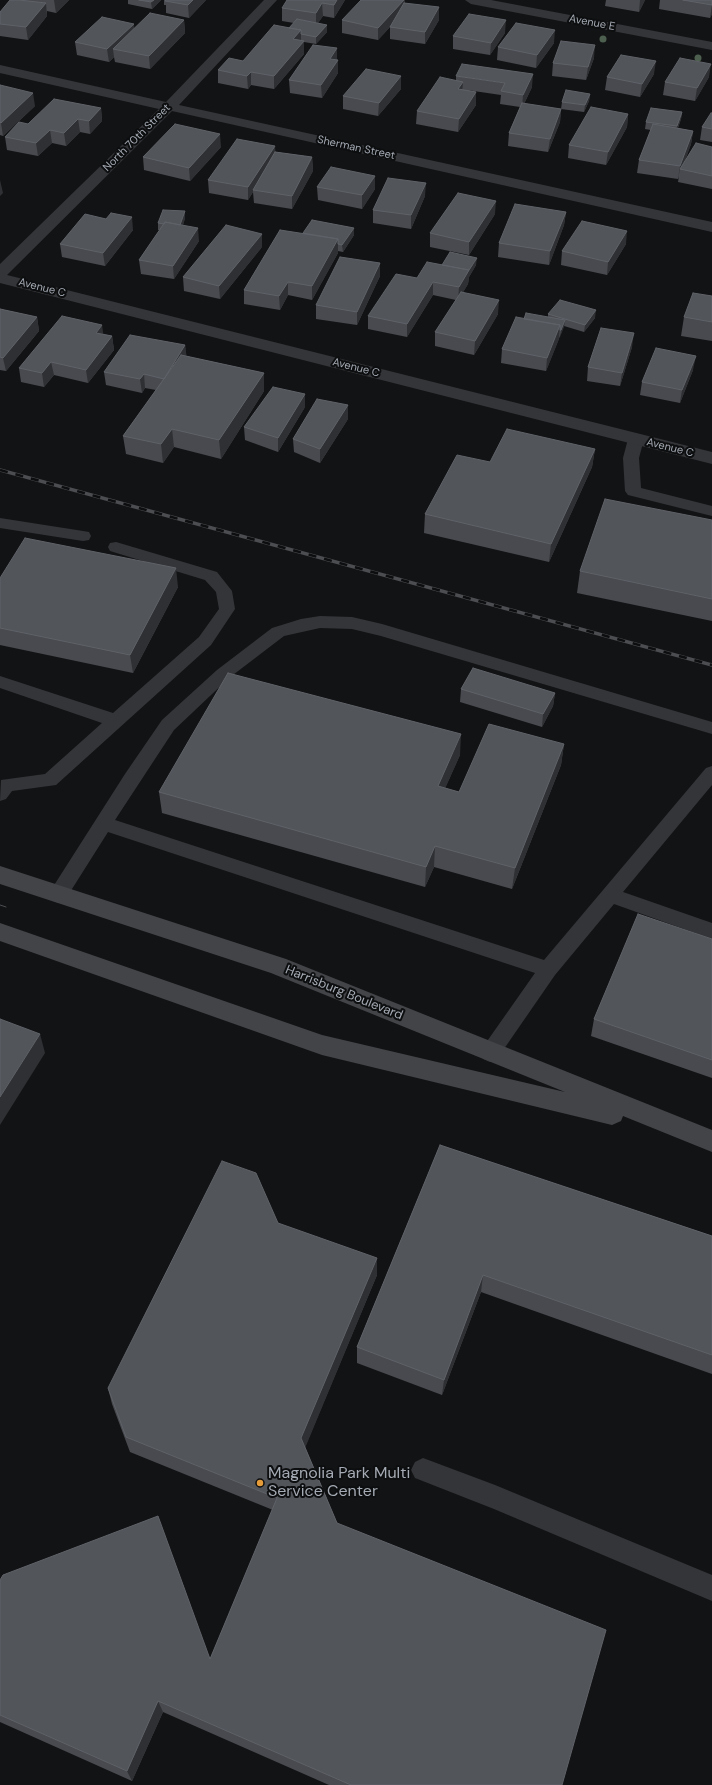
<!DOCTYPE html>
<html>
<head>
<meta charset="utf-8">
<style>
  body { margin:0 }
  canvas { display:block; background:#121314 }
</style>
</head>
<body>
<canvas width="712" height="1785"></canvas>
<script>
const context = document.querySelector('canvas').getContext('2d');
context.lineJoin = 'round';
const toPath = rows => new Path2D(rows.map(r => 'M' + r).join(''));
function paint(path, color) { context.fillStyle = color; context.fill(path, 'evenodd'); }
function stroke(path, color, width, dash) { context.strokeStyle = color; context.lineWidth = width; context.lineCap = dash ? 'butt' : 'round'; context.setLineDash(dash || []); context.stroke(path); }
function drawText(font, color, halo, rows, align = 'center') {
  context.font = font + ' "DM Sans",sans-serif'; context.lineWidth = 4; context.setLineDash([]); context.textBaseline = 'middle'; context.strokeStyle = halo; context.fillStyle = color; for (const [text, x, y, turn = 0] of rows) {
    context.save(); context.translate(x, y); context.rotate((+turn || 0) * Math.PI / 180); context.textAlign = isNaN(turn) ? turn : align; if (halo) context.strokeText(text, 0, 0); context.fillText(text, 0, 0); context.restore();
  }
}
const lane = toPath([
  [636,434,641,436,644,439,639,458,641,488,712,506,712,516,628,495,625,491,623,458,628,439,631,436,636,434],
  [0,518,83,531,89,532,91,536,89,540,83,541,0,528,0,518],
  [116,542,217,572,232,591,235,609,211,645,56,785,12,791,6,799,0,801,1,780,45,774,102,723,0,688,0,676,113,713,199,637,219,609,216,592,205,580,110,551,108,547,110,543,116,542],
  [320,616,352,617,382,624,712,722,712,734,381,636,352,629,320,628,284,636,229,678,174,730,115,820,544,960,706,768,712,766,712,785,623,892,712,923,712,939,614,904,555,975,497,1059,490,1062,483,1059,480,1053,483,1047,535,973,108,832,65,900,58,903,51,900,48,895,51,890,125,774,162,720,217,670,272,628,301,619,320,616],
  [423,1458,495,1485,712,1575,712,1601,494,1509,415,1478,411,1470,415,1462,423,1458]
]);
const street = toPath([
  [264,0,277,0,179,105,712,222,712,232,172,111,7,275,712,452,712,464,0,283,0,264,159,109,0,73,0,65,166,102,264,0],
  [465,0,491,0,712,42,712,50,471,4,465,0]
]);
const secondary = toPath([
  [0,866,286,959,712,1130,712,1152,623,1116,621,1121,612,1125,322,1055,0,941,0,923,322,1035,565,1092,271,973,0,884,0,866]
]);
const tram = toPath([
  [0,905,6,907]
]);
const rail = toPath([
  [0,470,712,665]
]);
const trees = [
  [603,39],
  [698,58]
];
const wall = toPath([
  [10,0,69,0,56,13,47,11,47,16,28,40,0,36,0,12],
  [128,0,161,0,152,9,128,4],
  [164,0,206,0,189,18,166,13,166,5,164,5],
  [345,0,334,18,323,16,318,23,327,32,316,44,304,42,304,54,274,89,251,85,248,89,218,83,218,70,243,61,289,28,294,23,282,21,282,8],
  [606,0,645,0,639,12,605,6],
  [660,0,712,0,712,14,710,18,659,9],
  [405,3,439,20,425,44,390,39,390,27,378,40,342,33,342,20],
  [184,20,185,33,150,69,115,62,114,57,109,62,77,55,75,42,134,28],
  [505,33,490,55,453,49,453,36],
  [554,43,536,68,497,60,498,47],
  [594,58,586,80,552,76,553,63],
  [338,60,338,73,322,98,290,93,289,80],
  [654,74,640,97,605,90,607,77],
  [456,76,532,87,524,104,561,109,562,102,590,94,589,101,584,112,561,109,560,122,548,152,508,146,509,133,520,107,500,104,501,95,467,90,476,92,476,105,458,132,416,124,417,111,456,80],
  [709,77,695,101,663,95,665,82],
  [0,85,35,106,3,136,0,135],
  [401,89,378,116,343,109,343,96],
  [101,108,102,121,90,134,80,132,66,146,52,143,38,156,7,150,5,137,28,124],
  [682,112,681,119,678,128,693,131,691,144,684,163,712,147,712,189,678,182,679,176,678,179,637,173,639,160,651,130,645,129,646,122],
  [712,113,712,142,700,140,702,127],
  [628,114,627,127,606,165,568,158,569,145],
  [221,147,190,181,144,170,143,157],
  [275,152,312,157,313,171,292,209,254,203,253,192,248,200,209,193,208,180],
  [317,187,375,189,362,209,318,200],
  [425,196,411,229,373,223,373,210],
  [566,212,564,225,549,265,498,257,499,243],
  [495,214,469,255,430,247,430,233],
  [185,218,183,225,199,241,174,279,141,274,139,260,160,230,158,230,158,223],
  [106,219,133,230,105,266,62,257,60,244],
  [303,233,354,235,343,252,338,251,338,253,312,300,288,295,280,310,244,304,244,290],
  [626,244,607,275,561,265,562,251],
  [262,247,220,299,184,291,183,277],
  [380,263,380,276,357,325,316,319,316,305],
  [442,265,476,265,469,277,468,284,463,292,498,314,474,355,435,346,435,332,456,300,433,295,407,337,368,329,368,316,417,278],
  [712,296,712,341,681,336,684,317],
  [0,309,37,317,39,331,6,371,0,370],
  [548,314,595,318,584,332,564,326,546,371,501,363,502,349,524,319,548,317],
  [103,334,112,336,114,350,88,383,54,375,44,387,21,382,19,368],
  [185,345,186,356,264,373,264,391,221,459,174,447,163,463,126,454,123,436,156,390,145,388,142,393,106,385,104,372],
  [632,347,620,386,587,381,588,367],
  [693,370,680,403,640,395,642,382],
  [305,407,278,452,245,440,244,427],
  [348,419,320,463,294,452,293,439],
  [595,449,592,467,549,562,424,533,425,514,490,462],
  [712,520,712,621,577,593,580,571],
  [0,578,178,587,133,673,0,645],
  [461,689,555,693,553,706,542,727,460,702],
  [564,744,561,765,512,889,434,867,425,887,162,813,159,792,460,755,445,788,459,792],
  [712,939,712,1078,591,1036,594,1019],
  [440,1145,712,1236,712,1374,481,1292,442,1395,357,1363,357,1347],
  [278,1223,377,1275,305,1447,337,1523,562,1785,329,1785,163,1712,132,1781,0,1722,0,1580,210,1659,273,1510,130,1452,112,1404,108,1388]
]);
const shadedWall = toPath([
  [54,0,69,0,56,13],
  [154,0,161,0,152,9,151,2],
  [193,0,206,0,189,18,188,5],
  [337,0,345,0,334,18,334,5],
  [404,0,405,0,405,11,378,40,378,28],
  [640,0,645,0,639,12],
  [46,3,47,16,28,40,26,27],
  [322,3,323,16,316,26,316,13],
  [712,4,712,14,710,18,712,5],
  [439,7,439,20,425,44,425,32],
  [184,20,185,33,150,69,149,56],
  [506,20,505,33,490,55,491,43],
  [134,24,135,37,113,49,114,57,109,62,107,49],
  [327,25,327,32,316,44,316,37],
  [301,30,301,43,293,39],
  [555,30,554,43,536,68,537,55],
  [304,41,304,54,274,89,274,76],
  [595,45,594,58,586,80,588,67],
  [337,48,337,61,330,59],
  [338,60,338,73,322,98,321,85],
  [656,61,654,74,640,97,642,84],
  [711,64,709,77,695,101,697,88],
  [251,72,251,85,248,89,247,76],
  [533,74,532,87,522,108,523,95],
  [401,76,401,89,378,116,379,103],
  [463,82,462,94,458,89],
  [476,92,476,105,458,132,459,119],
  [33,93,35,106,3,136,1,123],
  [590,94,589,101,584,112,585,105],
  [101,108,102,121,90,134,89,121],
  [561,109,560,122,548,152,550,139],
  [682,112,681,119,676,133,677,126],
  [628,114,627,127,606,165,608,152],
  [78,119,80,132,66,146,64,133],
  [50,130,52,143,38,156,36,143],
  [693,131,691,144,682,169,680,169,678,179,680,166],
  [220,134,221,147,190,181,189,168],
  [275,146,276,159,253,190,253,192,248,200,248,187],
  [312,157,313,171,292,209,292,196],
  [375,176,375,189,362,209,362,195],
  [0,180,3,193,0,196],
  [426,183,425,196,411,229,411,215],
  [496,201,495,214,469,255,469,242],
  [185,211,185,218,181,232,180,225],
  [566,212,564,225,549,265,550,251],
  [132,217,133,230,105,266,103,253],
  [198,228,199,241,174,279,173,266],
  [354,228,354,235,343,252,342,245],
  [627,231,626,244,607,275,608,262],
  [262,234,262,247,220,299,219,286],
  [338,239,338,253,312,300,312,286],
  [477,258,476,265,469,277,468,284,458,301,459,287],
  [380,263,380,276,357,325,357,312],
  [288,282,288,295,280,310,279,296],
  [433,282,433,295,407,337,407,324],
  [499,300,498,314,474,355,475,341],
  [596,310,595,318,584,332,585,325],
  [37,317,39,331,6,371,3,358],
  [565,320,564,327,560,337,561,330],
  [102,325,104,338,96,333],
  [560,325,559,339,546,371,547,358],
  [634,333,632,347,620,386,622,373],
  [112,336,114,350,88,383,86,370],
  [185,345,187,359,165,392,164,379],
  [696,356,693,370,680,403,682,390],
  [51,362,54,375,44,387,42,373],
  [264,373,264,391,221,459,219,440],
  [144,374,145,388,142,393,140,379],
  [305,394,305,407,278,452,278,438],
  [348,405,348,419,320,463,320,449],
  [172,429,174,447,163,463,161,444],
  [595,449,592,467,549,562,551,544],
  [176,568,178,587,133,673,130,655],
  [555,693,553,706,542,727,543,714],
  [461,734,460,755,437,807,438,786],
  [564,744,561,765,512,889,515,868],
  [435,846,434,867,425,887,426,867],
  [40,1034,45,1053,0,1125,0,1097],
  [377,1258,377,1275,303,1453,301,1438],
  [483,1275,481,1292,442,1395,444,1380],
  [158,1701,163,1712,132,1781,127,1771]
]);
const building = toPath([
  [10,0,19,0,46,3,26,27,0,24,0,12,10,0],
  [139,0,154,0,151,2,139,0],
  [166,0,193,0,188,5,165,1,166,0],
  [287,0,337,0,334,5,322,3,316,13,282,8,287,0],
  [361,0,404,0,378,28,342,20,361,0],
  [683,0,712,0,712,5,683,0],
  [404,3,439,7,425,32,390,27,404,3],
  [150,13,184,20,149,56,113,49,150,13],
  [469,14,506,20,491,43,453,36,469,14],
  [102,17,134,24,107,49,75,42,102,17],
  [297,19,327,25,316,37,301,34,301,30,289,28,297,19],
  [516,23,555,30,537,55,498,47,516,23],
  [274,25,301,30,293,39,304,41,274,76,251,72,247,76,218,70,229,58,243,61,274,25],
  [561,41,595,45,588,67,553,63,561,41],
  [313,45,337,48,330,59,338,60,321,85,289,80,313,45],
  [621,55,656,61,642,84,607,77,621,55],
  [680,58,711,64,697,88,665,82,680,58],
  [462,64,533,74,523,95,501,91,505,83,456,76,462,64],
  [366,69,401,76,379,103,343,96,366,69],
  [440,77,463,82,458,89,476,92,459,119,417,111,440,77],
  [0,85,33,93,1,123,0,122,0,85],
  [566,90,590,94,585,105,562,102,566,90],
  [54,99,101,108,89,121,78,119,64,133,50,130,36,143,5,137,19,122,28,124,54,99],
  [522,103,561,109,550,139,509,133,522,103],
  [591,107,628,114,608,152,569,145,591,107],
  [651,108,682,112,677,126,646,122,651,108],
  [711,113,712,113,712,129,702,127,711,113],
  [175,124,220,134,189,168,143,157,175,124],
  [653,124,693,131,680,166,639,160,653,124],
  [237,139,275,146,248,187,208,180,237,139],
  [696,143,712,147,712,176,680,169,696,143],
  [275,152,312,157,292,196,253,190,275,152],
  [331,167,375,176,362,195,317,187,331,167],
  [388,178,426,183,411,215,373,210,388,178],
  [458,193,496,201,469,242,430,233,458,193],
  [515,204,566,212,550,251,499,243,515,204],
  [163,210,185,211,180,225,165,222,164,224,158,223,163,210],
  [111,213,132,217,103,253,60,244,85,214,106,219,111,213],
  [312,220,354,228,342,245,338,244,338,239,303,233,312,220],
  [582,221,627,231,608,262,562,251,582,221],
  [165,222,198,228,173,266,139,260,165,222],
  [226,225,262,234,219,286,183,277,226,225],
  [280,230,338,239,312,286,288,282,279,296,244,290,280,230],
  [450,252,477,258,469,270,442,265,450,252],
  [340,257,380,263,357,312,316,305,340,257],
  [427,262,469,270,459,287,433,282,407,324,368,316,396,274,417,278,427,262],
  [461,292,499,300,475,341,435,332,461,292],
  [693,293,712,296,712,322,684,317,693,293],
  [560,300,596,310,585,325,548,314,560,300],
  [0,309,37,317,3,358,0,357,0,309],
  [526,313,565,320,561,330,560,330,560,325,524,319,526,313],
  [62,316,102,325,96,333,112,336,86,370,51,362,42,373,19,368,62,316],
  [516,317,560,325,547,358,502,349,516,317],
  [601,328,634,333,622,373,588,367,601,328],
  [130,335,185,345,164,379,144,374,140,379,104,372,130,335],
  [656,348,696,356,682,390,642,382,656,348],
  [181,355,264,373,219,440,172,429,161,444,123,436,181,355],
  [273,387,305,394,278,438,244,427,273,387],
  [317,399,348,405,320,449,293,439,317,399],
  [507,429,595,449,551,544,425,514,457,455,490,462,507,429],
  [605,499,712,520,712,599,580,571,605,499],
  [25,538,176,568,130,655,0,628,0,578,25,538],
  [473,668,555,693,543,714,461,689,473,668],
  [228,673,461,734,438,786,459,792,489,724,564,744,515,868,435,846,426,867,159,792,228,673],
  [638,914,712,939,712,1060,594,1019,638,914],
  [0,1019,40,1034,0,1097,0,1019],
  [440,1145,712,1236,712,1355,483,1275,444,1380,357,1347,440,1145],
  [222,1161,256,1173,278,1223,377,1258,301,1438,337,1523,606,1630,562,1785,351,1785,158,1701,127,1771,0,1715,0,1580,3,1575,158,1516,210,1659,277,1498,126,1437,108,1388,222,1161]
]);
const markers = [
  [260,1483,4,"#e69c39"]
];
const farStreetnames = [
  ["Avenue E",592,23,11],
  ["North 70th Street",137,138,-45],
  ["Sherman Street",356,148,12],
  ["Avenue C",42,288,14],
  ["Avenue C",356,368,14],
  ["Avenue C",670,448,14]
];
const streetNames = [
  ["Harrisburg Boulevard",344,993,22]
];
const nearPoinames = [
  ["Magnolia Park Multi",268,1474],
  ["Service Center",268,1492]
];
paint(lane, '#343539');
paint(street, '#343539');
paint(secondary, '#424448');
stroke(tram, '#4b4d51', 1);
stroke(rail, '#4b4d51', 3.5);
stroke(rail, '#0d0e0f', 2.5, [8]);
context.fillStyle = '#4d5f4e';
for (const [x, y] of trees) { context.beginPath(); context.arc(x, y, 3.5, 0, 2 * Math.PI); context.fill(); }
paint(wall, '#484a4f');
paint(shadedWall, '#2e3033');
paint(building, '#52555a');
stroke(building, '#5f6268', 1);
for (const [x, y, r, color] of markers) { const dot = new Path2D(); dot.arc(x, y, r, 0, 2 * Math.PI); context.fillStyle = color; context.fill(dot); stroke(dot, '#0d0e0f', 1.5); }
drawText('11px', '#a5abb4', '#0d0e0f', farStreetnames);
drawText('13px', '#a5abb4', '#0d0e0f', streetNames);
drawText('16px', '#a5abb4', '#0d0e0f', nearPoinames, 'left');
</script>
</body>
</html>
